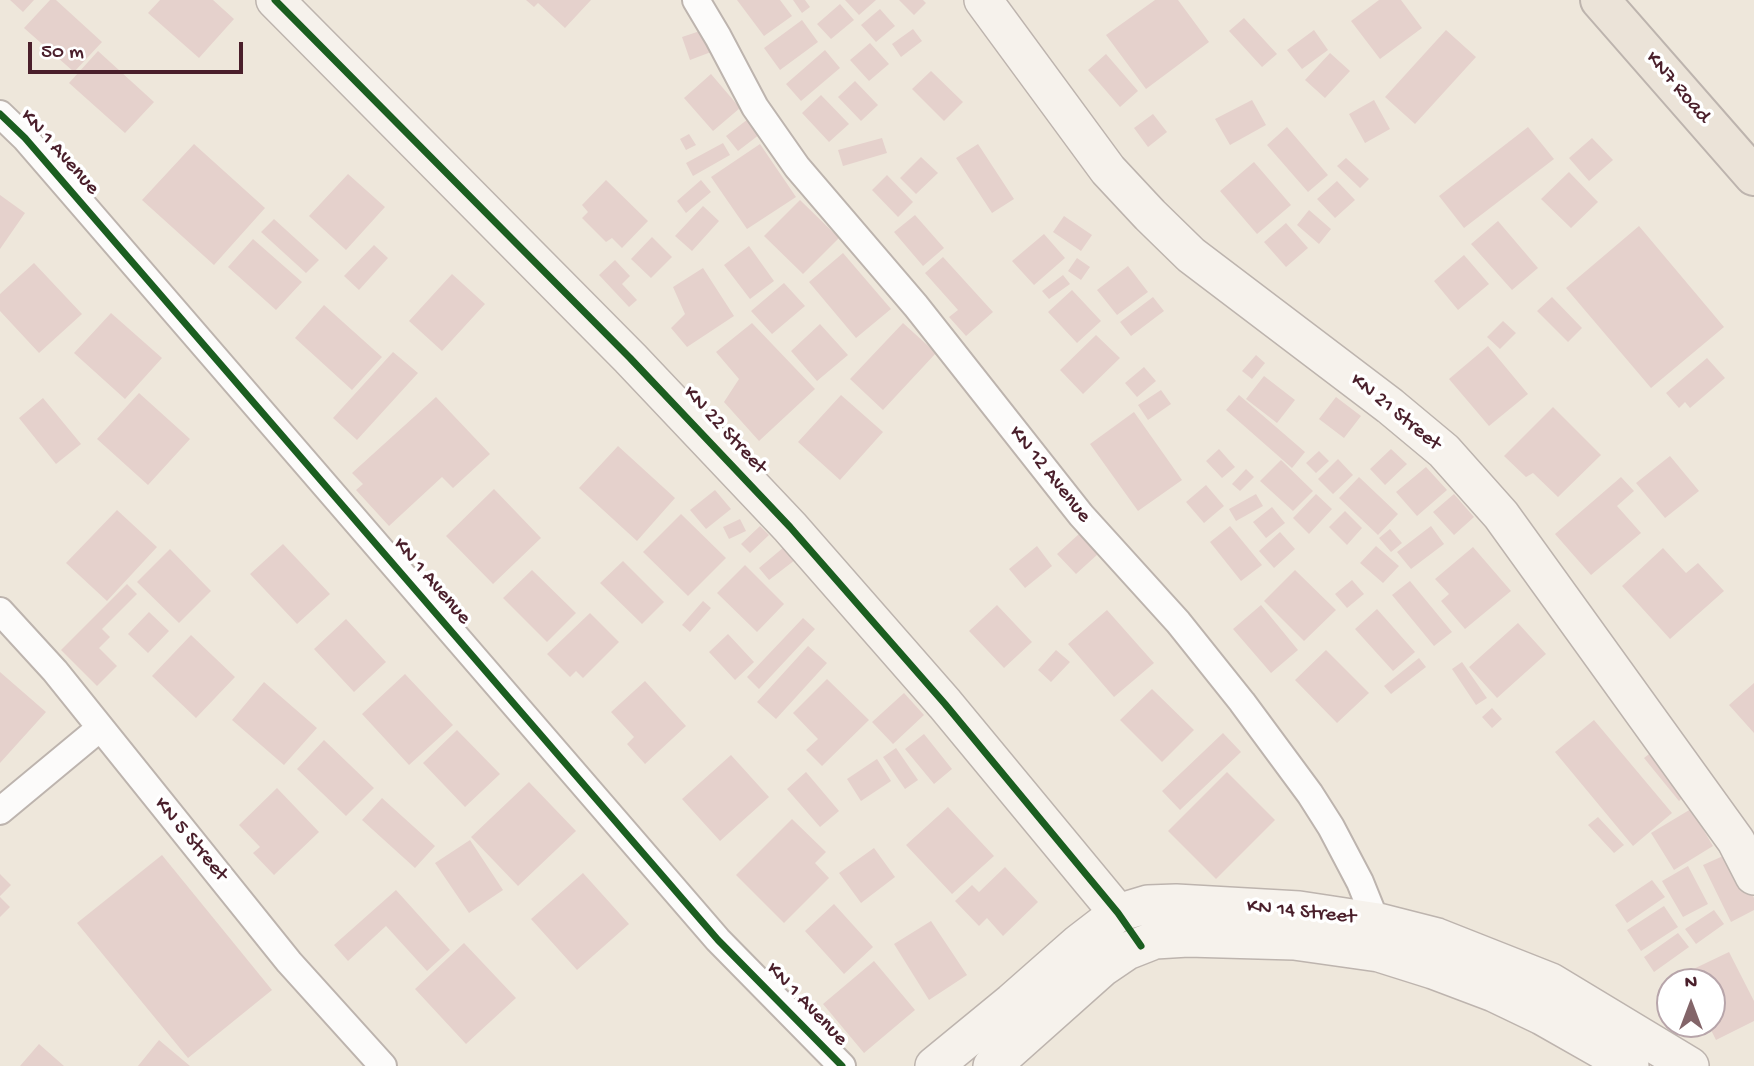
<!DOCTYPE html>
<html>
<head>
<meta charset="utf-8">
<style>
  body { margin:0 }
  #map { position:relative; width:1754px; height:1066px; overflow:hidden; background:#eee7db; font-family:"Gochi Hand",sans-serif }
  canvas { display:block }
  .north { position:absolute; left:1656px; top:968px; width:70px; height:70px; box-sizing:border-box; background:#fff; border:2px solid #b7a5aa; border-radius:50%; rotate:0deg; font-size:19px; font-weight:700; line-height:28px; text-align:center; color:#4a1f2b }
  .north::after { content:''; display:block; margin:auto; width:24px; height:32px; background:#836569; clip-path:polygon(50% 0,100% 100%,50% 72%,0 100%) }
  .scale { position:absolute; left:28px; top:42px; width:215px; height:32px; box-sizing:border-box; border:4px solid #4a1f2b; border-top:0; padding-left:9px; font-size:21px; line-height:24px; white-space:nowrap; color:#4a1f2b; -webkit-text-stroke:5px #fff; paint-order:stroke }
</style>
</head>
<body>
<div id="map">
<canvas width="1754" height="1066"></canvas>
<div class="north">N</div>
<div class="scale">50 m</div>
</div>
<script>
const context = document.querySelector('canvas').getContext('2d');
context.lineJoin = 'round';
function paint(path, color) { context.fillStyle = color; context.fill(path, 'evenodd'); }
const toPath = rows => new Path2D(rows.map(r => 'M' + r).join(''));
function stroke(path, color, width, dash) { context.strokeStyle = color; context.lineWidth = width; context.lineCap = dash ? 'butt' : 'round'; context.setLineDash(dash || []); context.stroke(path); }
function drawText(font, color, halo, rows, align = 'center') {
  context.font = font + ' "Gochi Hand",sans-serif'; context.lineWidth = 7; context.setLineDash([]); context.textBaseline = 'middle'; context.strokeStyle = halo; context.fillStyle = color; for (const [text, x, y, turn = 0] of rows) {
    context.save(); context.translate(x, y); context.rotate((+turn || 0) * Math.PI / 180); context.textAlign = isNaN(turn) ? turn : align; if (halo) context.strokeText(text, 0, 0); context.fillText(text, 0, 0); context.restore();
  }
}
const building = toPath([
  [10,0,34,0,23,12],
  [50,0,56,0,102,42,74,72,24,28],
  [160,0,213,0,234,19,199,58,148,13],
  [526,0,591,0,565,28,538,3,534,7],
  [737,0,780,0,792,16,764,36],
  [793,0,805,0,810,7,802,13],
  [845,0,876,0,859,15],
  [899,0,923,0,926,3,914,15],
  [1155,0,1178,0,1209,42,1146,89,1106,35],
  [1379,0,1401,0,1422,28,1380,59,1351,21],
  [840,4,854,20,831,39,817,24],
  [880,9,895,26,876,42,861,25],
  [1244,18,1277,54,1262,67,1229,31],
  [802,20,818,42,780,70,764,48],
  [913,29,922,41,901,57,892,44],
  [703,30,711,52,690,60,682,37],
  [1314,30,1328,50,1302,69,1287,50],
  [1446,30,1476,57,1415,124,1385,97],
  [870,43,889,64,869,81,850,60],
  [825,50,840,68,801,101,786,84],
  [98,51,154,102,125,133,69,83],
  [1330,53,1350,71,1325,98,1305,80],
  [1106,54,1138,91,1120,107,1088,70],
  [931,71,963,102,944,121,912,89],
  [711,74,740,108,713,131,684,98],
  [855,81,878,105,861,121,838,97],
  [821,95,849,124,829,142,802,113],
  [1252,100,1266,125,1230,145,1215,119],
  [1374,100,1390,129,1365,143,1349,114],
  [1153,114,1167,132,1148,147,1134,128],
  [752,116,764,131,738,151,726,136],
  [1287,127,1328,175,1308,192,1267,145],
  [1528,127,1554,159,1464,228,1439,196],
  [689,134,696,145,686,150,680,139],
  [882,138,887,153,843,166,838,150],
  [1592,138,1613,160,1589,181,1569,158],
  [723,143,730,155,693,176,686,163],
  [194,144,265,208,214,265,142,200],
  [760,144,796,197,747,229,711,177],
  [978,144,1014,199,992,213,956,158],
  [921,157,938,173,916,194,900,178],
  [1346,158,1369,179,1360,188,1337,166],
  [1254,162,1291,205,1257,234,1220,191],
  [1569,172,1598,202,1571,228,1541,199],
  [348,174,385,207,346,250,309,216],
  [887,175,913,202,898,217,872,190],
  [606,180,648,221,622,248,612,238,606,242,582,218,588,212,582,205],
  [701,180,711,192,686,213,677,201],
  [1337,181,1355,200,1335,218,1317,199],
  [0,195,25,213,0,249],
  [800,200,839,238,803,274,764,236],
  [703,206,719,221,692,251,675,236],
  [1309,210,1331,229,1319,244,1297,225],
  [915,215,944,248,923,266,894,232],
  [1064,216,1092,235,1081,251,1053,232],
  [274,219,319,260,306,273,261,232],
  [1498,221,1538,268,1512,290,1471,244],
  [1286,223,1308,248,1286,267,1264,242],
  [1639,226,1724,327,1651,388,1566,288],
  [1044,234,1065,258,1034,285,1012,261],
  [652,237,672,257,651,278,631,259],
  [253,239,302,282,276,310,228,267],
  [374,245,388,258,359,290,344,276],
  [749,246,774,281,750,299,724,265],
  [843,253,891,309,856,338,809,282],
  [1464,255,1489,284,1458,310,1434,281],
  [943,257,993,312,966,336,949,317,958,310,925,273],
  [1077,258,1090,267,1081,280,1068,271],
  [615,260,630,276,622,284,637,300,629,307,599,275],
  [34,263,82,314,39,353,0,311,0,294],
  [1128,266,1148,292,1117,315,1097,290],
  [703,268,734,316,687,347,671,328,685,314,673,287],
  [452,274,485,304,442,351,409,321],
  [1063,275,1070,284,1049,299,1042,291],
  [784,283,805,306,772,334,751,311],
  [1072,290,1101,321,1077,343,1048,312],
  [1153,297,1164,311,1131,336,1120,322],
  [1552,297,1582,328,1568,342,1537,311],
  [324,305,382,357,352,390,295,338],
  [111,313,162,358,125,399,74,353],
  [1503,321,1516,333,1500,349,1487,337],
  [752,323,815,389,759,441,724,402,739,379,716,352],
  [903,323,936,353,883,410,850,379],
  [820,324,848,355,817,381,791,351],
  [1096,335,1120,358,1083,394,1060,370],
  [1488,346,1528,394,1489,426,1449,379],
  [393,352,418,373,357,440,333,418],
  [1256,355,1265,363,1252,379,1242,371],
  [1707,358,1725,378,1690,408,1685,402,1679,408,1666,393],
  [1144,367,1156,381,1137,397,1125,383],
  [1264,376,1295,400,1277,423,1246,399],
  [1161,390,1171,404,1148,420,1138,405],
  [139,393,190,439,148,485,97,439],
  [841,395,883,432,840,480,798,442],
  [1239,395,1305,452,1292,468,1226,410],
  [436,397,490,454,453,488,442,477,389,526,356,490,363,484,352,473],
  [1336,397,1361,416,1344,438,1319,419],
  [43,398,81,444,56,464,19,418],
  [1553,407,1601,455,1558,497,1533,473,1526,477,1504,456],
  [1134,412,1182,480,1138,511,1090,444],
  [618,446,675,498,637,541,579,488],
  [1219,449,1235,467,1222,478,1206,461],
  [1391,449,1407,464,1385,485,1370,469],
  [1319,451,1329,461,1316,473,1306,463],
  [1670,456,1699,491,1665,518,1636,483],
  [1338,459,1353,475,1333,494,1318,479],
  [1281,460,1313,491,1293,511,1260,481],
  [1426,467,1447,490,1417,516,1396,492],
  [1246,469,1254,477,1240,491,1232,484],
  [1359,477,1398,514,1378,535,1339,498],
  [1621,477,1634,491,1617,506,1641,533,1591,575,1555,534],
  [1206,485,1224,506,1204,523,1186,502],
  [494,489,541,538,493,584,446,536],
  [715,490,731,509,706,529,690,510],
  [1256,494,1263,506,1236,521,1229,509],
  [1316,494,1332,509,1309,534,1293,518],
  [1454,494,1474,517,1454,535,1433,512],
  [1272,507,1285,523,1266,538,1253,522],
  [117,510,157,547,107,601,66,563],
  [1345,511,1362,528,1347,545,1329,527],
  [681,514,726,558,688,596,643,552],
  [740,519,746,531,729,539,723,527],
  [760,526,769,535,750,553,741,544],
  [1230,526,1262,565,1241,581,1210,542],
  [1431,526,1444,544,1411,569,1397,552],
  [1390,529,1402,543,1391,552,1379,538],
  [1280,532,1295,549,1274,568,1259,551],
  [1079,534,1098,554,1076,574,1057,554],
  [283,544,330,594,297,624,250,574],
  [1037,546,1052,566,1025,588,1009,569],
  [1376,546,1399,566,1383,583,1360,563],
  [784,547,795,560,769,580,759,568],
  [1473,547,1511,591,1465,629,1441,601,1449,594,1435,579],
  [1663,548,1686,573,1698,563,1724,591,1670,639,1622,586],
  [170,549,211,591,179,623,137,582],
  [623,561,664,602,642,624,600,583],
  [745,565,784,604,757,632,717,593],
  [532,570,576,613,547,642,503,598],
  [1295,570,1336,610,1304,641,1264,601],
  [1352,580,1364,594,1347,608,1335,594],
  [1410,581,1452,632,1434,646,1392,595],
  [127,584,137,594,102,629,110,637,99,648,117,666,97,686,61,650],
  [703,601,711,608,690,632,682,625],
  [997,605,1032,642,1004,668,969,631],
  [1261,605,1298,650,1271,673,1233,629],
  [1377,609,1415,652,1393,671,1355,629],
  [1107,610,1154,663,1114,697,1068,644],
  [149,612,169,631,148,653,128,634],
  [590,613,619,642,583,678,576,671,570,677,547,654],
  [803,618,815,629,759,689,747,677],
  [346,619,386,662,354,692,314,649],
  [1518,623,1546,654,1497,698,1469,667],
  [728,634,754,662,735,680,709,652],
  [191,635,235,677,196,718,152,676],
  [808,646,827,663,776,719,757,702],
  [1056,650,1070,662,1051,682,1038,670],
  [1326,650,1369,693,1337,723,1295,680],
  [1419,658,1426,667,1391,694,1384,686],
  [1462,662,1487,698,1476,705,1452,669],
  [0,672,46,712,0,763],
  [405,674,453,725,409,765,362,714],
  [827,679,869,720,822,766,806,750,818,739,793,713],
  [645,681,686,726,645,764,627,744,634,737,611,712],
  [264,682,317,728,284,765,232,720],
  [1754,683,1754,733,1729,705],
  [1152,689,1194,730,1162,762,1120,720],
  [904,693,924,715,893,744,872,722],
  [1492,708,1502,719,1492,728,1482,717],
  [1594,720,1672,813,1633,846,1555,752],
  [457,730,500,774,465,807,423,763],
  [1223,733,1241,752,1180,810,1162,791],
  [924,734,952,769,934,784,905,749],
  [324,740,374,788,346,816,297,769],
  [1658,747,1692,789,1679,801,1644,758],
  [896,748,918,780,905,789,883,757],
  [731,755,769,797,720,841,682,799],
  [877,759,891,781,861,801,847,779],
  [806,772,839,811,820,827,787,789],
  [1227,772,1275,820,1216,879,1168,831],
  [529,782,576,831,518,886,471,837],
  [277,788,319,832,274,875,253,853,260,847,239,825],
  [382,798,435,846,415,868,362,820],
  [948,807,994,856,952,894,906,845],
  [1691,809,1713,846,1674,870,1651,833],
  [1598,817,1624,845,1614,853,1588,825],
  [792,819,826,852,815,863,829,878,784,923,736,875],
  [470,840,503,890,469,913,435,863],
  [874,848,895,877,861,903,839,873],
  [1732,852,1754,898,1754,910,1731,922,1703,865],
  [162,855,272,990,188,1058,77,923],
  [1688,866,1708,904,1683,917,1662,881],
  [1005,867,1038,902,1003,936,987,918,979,926,955,901,972,885,979,892],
  [583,873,629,924,577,970,531,919],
  [0,874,11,885,0,896],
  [1652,880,1665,897,1627,923,1615,905],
  [396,890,450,950,427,971,386,926,348,961,334,945],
  [0,897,10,907,0,917],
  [834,904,873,947,844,974,805,931],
  [1664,906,1678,927,1641,951,1627,930],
  [1714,910,1724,924,1696,944,1685,929],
  [931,921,967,975,929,1000,894,944],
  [1678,933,1689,947,1654,972,1644,957],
  [464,943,516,998,466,1044,415,989],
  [1729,952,1754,1001,1754,1021,1716,1040,1708,1024,1712,1024,1712,982,1687,982,1683,974],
  [874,961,915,1010,864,1053,823,1004],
  [159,1040,190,1066,138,1066],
  [39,1044,64,1066,20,1066]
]);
const street = toPath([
  [696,0,718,37,755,107,797,167,916,306,1081,515,1178,622,1242,702,1310,794,1331,827,1360,882,1381,934],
  [0,114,25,138,718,940,842,1066],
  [0,611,55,671,289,962,383,1066],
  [0,811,100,728]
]);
const secondary = toPath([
  [275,0,630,358,790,527,945,704,1118,913],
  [983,0,1108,170,1150,215,1191,255,1390,406,1444,451,1501,515,1736,841,1754,876],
  [934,1066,1012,1002,1079,943,1118,913,1148,904,1176,903,1299,910,1378,922,1437,937,1551,982,1690,1066],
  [992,1066,1102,968,1127,951,1155,940,1188,938,1294,941,1379,953,1433,970,1494,993,1542,1016,1630,1066]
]);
const primary = toPath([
  [1600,0,1754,176]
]);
const cycleway = toPath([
  [275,0,630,358,790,527,945,704,1118,913,1141,946],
  [0,114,25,138,718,940,842,1066]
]);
const streetNames = [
  ["KN7 Road",1677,88,49],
  ["KN 1 Avenue",59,153,48],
  ["KN 21 Street",1395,413,39],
  ["KN 22 Street",724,431,47],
  ["KN 12 Avenue",1049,475,51],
  ["KN 1 Avenue",431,582,49],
  ["KN 5 Street",190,840,50],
  ["KN 14 Street",1301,913,6],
  ["KN 1 Avenue",806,1005,46]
];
paint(building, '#e5d1cc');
stroke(street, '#bdb4ae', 30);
stroke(secondary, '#bdb4ae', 40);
stroke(primary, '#bdb4ae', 42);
stroke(street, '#fcfbfa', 26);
stroke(secondary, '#f6f2ec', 37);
stroke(primary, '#ebe3d8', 38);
stroke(cycleway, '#1b5e20', 7);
drawText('21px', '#4a1f2b', '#fff', streetNames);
</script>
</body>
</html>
